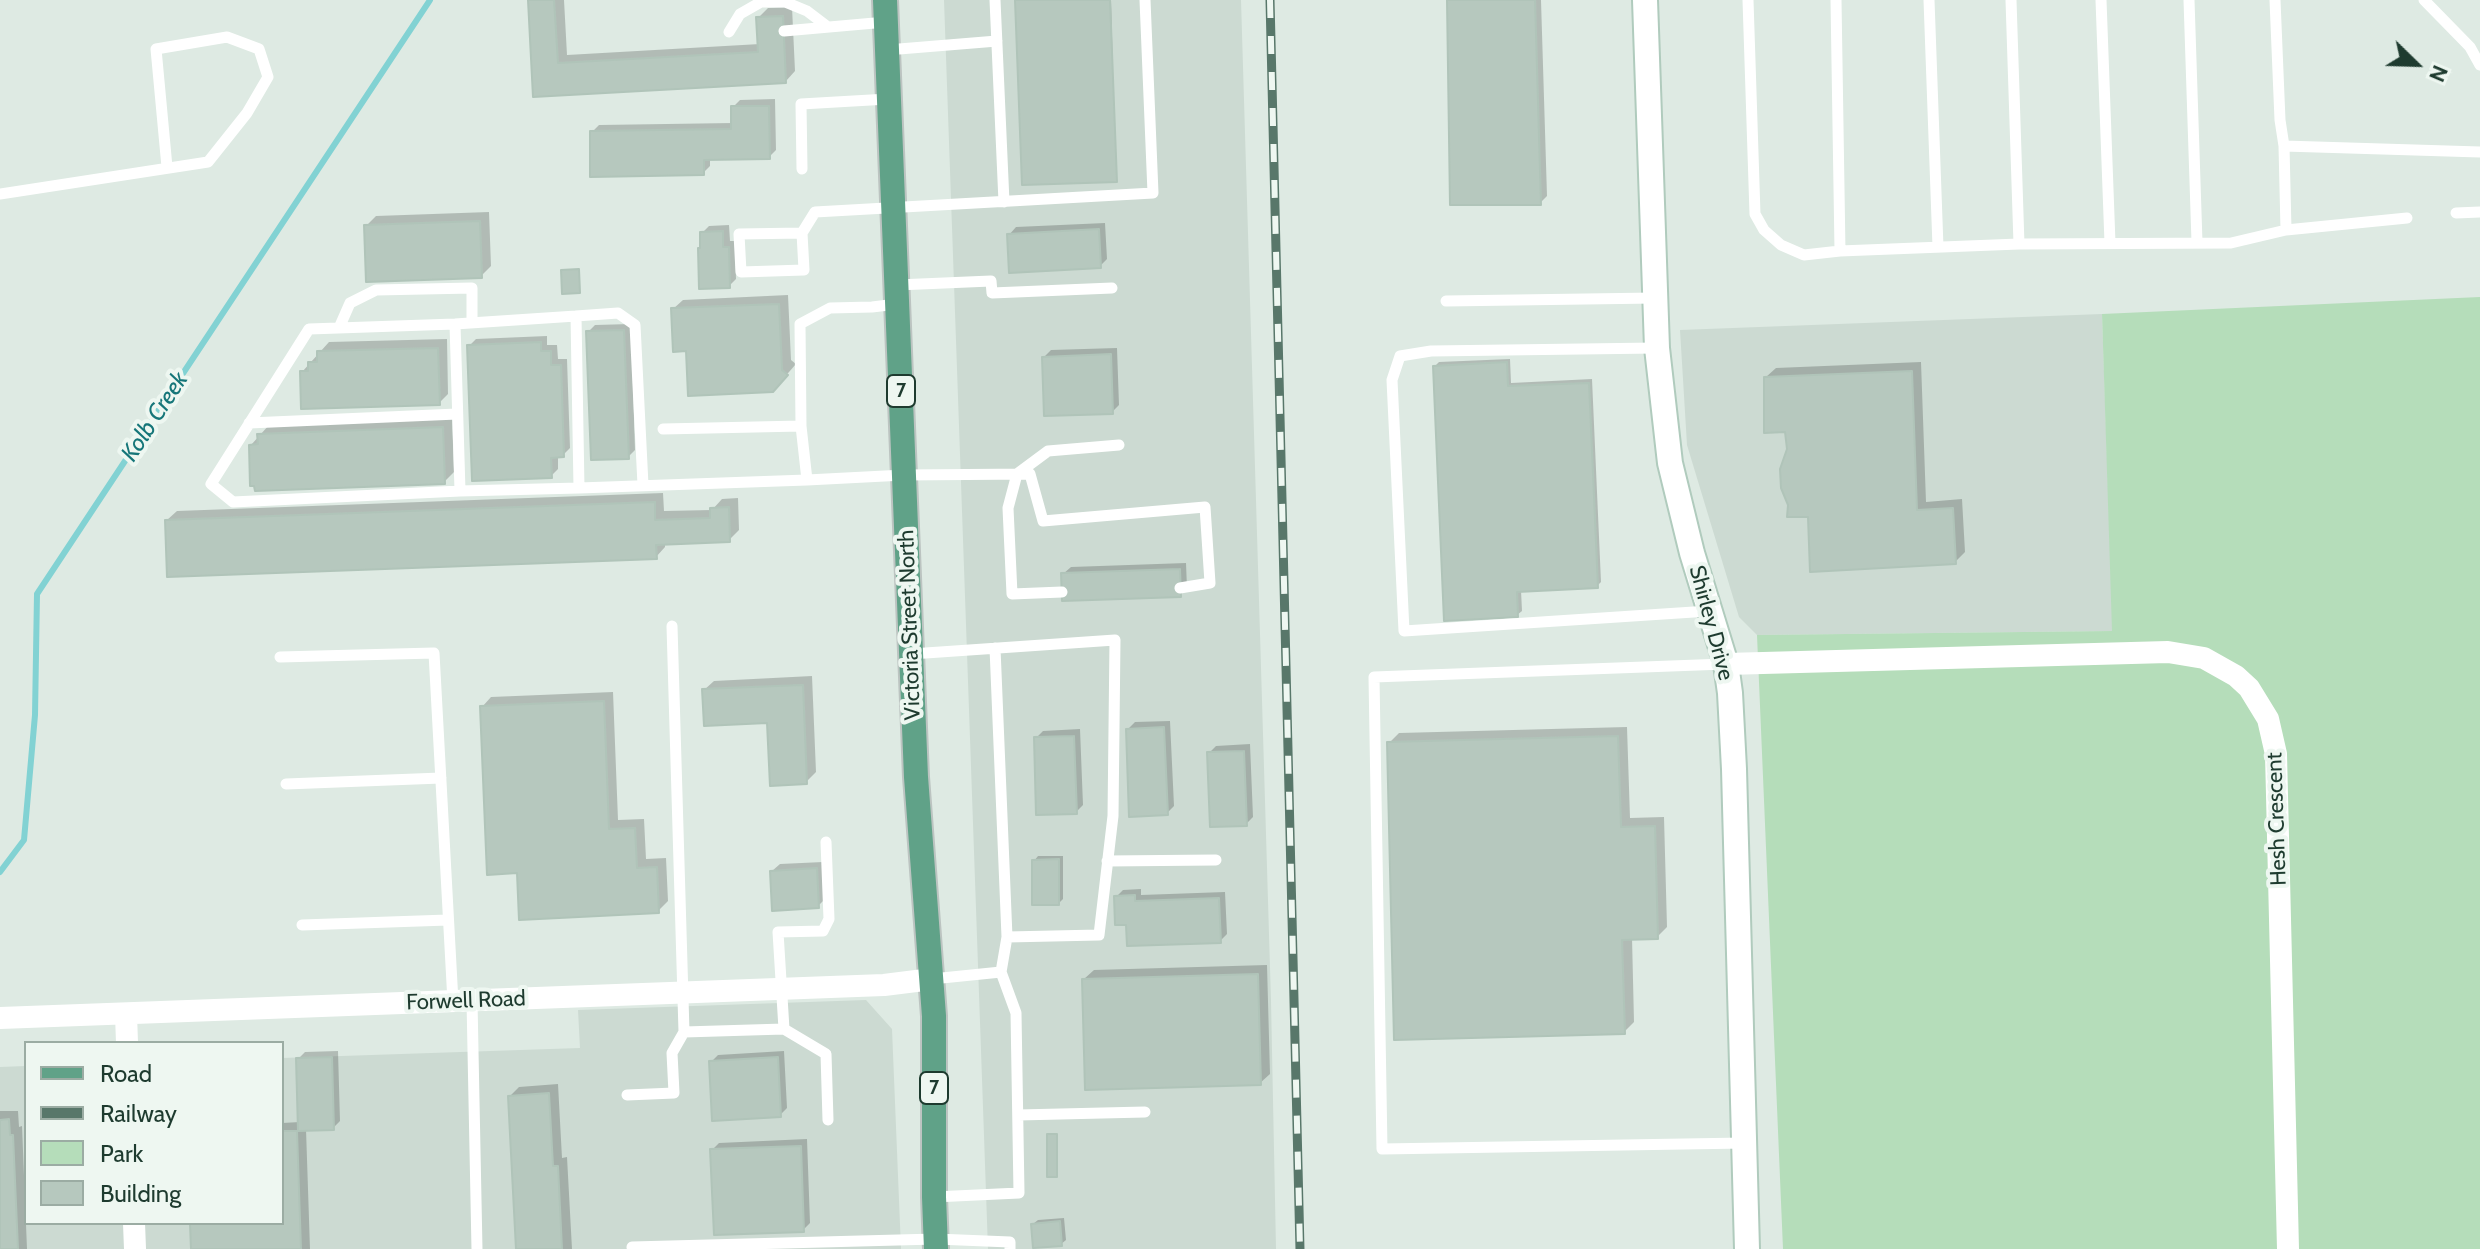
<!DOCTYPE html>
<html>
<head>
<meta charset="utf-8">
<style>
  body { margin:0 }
  #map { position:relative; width:2480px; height:1249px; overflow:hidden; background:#deeae3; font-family:Cabin,sans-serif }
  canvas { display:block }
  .legend { position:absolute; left:24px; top:1041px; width:260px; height:184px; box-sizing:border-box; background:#eef7f1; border:2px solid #9baca3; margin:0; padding:10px 14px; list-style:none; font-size:24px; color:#1e3b2f }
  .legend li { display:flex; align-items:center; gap:16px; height:40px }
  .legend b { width:40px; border:2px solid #9baca3 }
  .north { position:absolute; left:2376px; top:24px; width:80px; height:80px; -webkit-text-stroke:6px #eef7f1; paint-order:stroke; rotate:113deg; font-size:22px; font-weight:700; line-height:32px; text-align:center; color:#1e3b2f }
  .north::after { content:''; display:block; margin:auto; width:28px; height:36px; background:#1e3b2f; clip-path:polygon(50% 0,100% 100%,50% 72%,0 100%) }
</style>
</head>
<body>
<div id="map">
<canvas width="2480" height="1249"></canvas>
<ul class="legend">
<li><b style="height:10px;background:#60a288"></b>Road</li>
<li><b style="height:10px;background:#58776a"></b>Railway</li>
<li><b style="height:22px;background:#b5ddba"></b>Park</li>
<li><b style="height:22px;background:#b6c8be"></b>Building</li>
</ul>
<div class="north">N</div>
</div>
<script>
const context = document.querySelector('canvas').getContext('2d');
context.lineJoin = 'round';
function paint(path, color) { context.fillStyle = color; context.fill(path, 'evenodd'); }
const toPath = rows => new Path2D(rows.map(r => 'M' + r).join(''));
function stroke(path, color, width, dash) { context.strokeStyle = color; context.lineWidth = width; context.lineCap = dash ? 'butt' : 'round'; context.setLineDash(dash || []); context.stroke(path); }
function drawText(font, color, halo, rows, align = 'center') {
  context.font = font + ' Cabin,sans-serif'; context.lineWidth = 8; context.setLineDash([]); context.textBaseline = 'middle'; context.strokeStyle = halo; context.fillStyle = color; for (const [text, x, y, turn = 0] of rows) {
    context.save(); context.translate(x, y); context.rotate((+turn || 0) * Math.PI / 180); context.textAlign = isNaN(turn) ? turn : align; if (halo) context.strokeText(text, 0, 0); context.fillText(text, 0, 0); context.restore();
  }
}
const built = toPath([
  [944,0,1241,0,1271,1001,1276,1249,988,1249],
  [2102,314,2113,631,1757,635,1739,617,1687,445,1680,330],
  [866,1000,892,1029,901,1249,0,1249,0,1067,26,1066,26,1223,282,1223,282,1058,580,1048,578,1010]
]);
const green = toPath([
  [2480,297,2480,1249,1783,1249,1757,635,2112,631,2102,314]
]);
const shadow = toPath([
  [530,0,564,0,567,55,760,44,758,18,768,8,792,7,795,71,786,81,535,95],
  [1017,0,1111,0,1116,180],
  [1449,0,1541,0,1547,196,1540,203],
  [775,99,776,150,769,157,710,158,710,166,703,173,592,132,599,125,733,123,733,107,740,100],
  [489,212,491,266,481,276,366,226,376,216],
  [1105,223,1107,259,1100,266,1009,235,1016,227],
  [729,225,730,241,735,241,736,279,729,286,702,246,702,233,709,226],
  [788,295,791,360,796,364,782,380,687,349,673,309,683,300],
  [631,324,635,450,628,457,588,332,595,325],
  [547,336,547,345,557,345,558,359,567,359,570,448,563,455,558,455,558,469,551,476,469,346,476,339],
  [447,339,448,394,439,403,302,372,329,342],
  [1117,348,1119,405,1112,412,1044,357,1051,350],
  [1510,359,1511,383,1592,379,1601,582,1597,586,1521,590,1522,611,1517,615,1435,366,1439,362],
  [1921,362,1926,502,1962,499,1965,552,1955,562,1810,515,1789,449,1786,430,1766,377,1776,368],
  [452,418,454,472,444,482,251,445,269,425],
  [663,493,664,511,712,510,722,499,738,498,739,530,729,540,665,542,665,547,656,557,167,520,177,511],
  [1186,563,1187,588,1180,595,1063,574,1071,567],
  [812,676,816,772,806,782,769,721,704,690,714,681],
  [613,692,618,820,644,819,646,859,666,858,668,901,658,911,519,871,482,707,491,697],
  [1170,721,1174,806,1167,813,1128,729,1135,722],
  [1627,727,1630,818,1664,817,1667,927,1657,937,1632,937,1634,1022,1624,1032,1389,743,1399,733],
  [1080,729,1083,805,1076,812,1036,738,1043,731],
  [1250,744,1253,817,1246,824,1209,753,1216,746],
  [1038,856,1063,856,1063,899,1059,903,1034,861],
  [823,862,825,899,818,906,772,871,780,864],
  [1141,889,1141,895,1225,892,1227,934,1220,941,1128,922,1116,897,1123,890],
  [1267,965,1270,1074,1260,1083,1084,979,1094,970],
  [338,1051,340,1121,333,1128,306,1129,310,1249,193,1249,192,1223,282,1223,282,1123,300,1122,298,1059,305,1052],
  [784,1051,787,1108,780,1115,711,1062,718,1055],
  [558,1084,562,1158,567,1157,572,1249,518,1249,510,1096,519,1087],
  [0,1111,18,1111,19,1127,22,1126,27,1249,0,1249],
  [1051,1134,1058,1134,1057,1175,1049,1135],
  [807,1139,810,1223,803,1230,712,1150,719,1143],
  [1064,1218,1066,1240,1061,1244,1033,1224,1038,1220]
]);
const stream = toPath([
  [0,872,24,840,35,715,37,594,430,0]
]);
const building = toPath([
  [528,0,554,0,558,63,758,52,756,17,783,16,786,83,533,97,528,0],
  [1015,0,1110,0,1117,182,1022,185,1015,0],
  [1447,0,1535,0,1541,205,1450,205,1447,0],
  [731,106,769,106,770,159,704,160,704,175,590,177,590,131,731,129,731,106],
  [480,221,482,278,366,282,364,225,480,221],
  [1099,229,1101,268,1009,273,1007,234,1099,229],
  [723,231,723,247,729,247,730,288,699,289,698,248,700,248,700,232,723,231],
  [579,269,580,293,562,294,561,270,579,269],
  [779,304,782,370,788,375,773,392,688,396,686,351,673,352,671,308,779,304],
  [624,330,629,459,591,460,586,331,624,330],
  [541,342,541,351,551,351,551,365,561,365,564,457,551,458,552,478,472,481,467,345,541,342],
  [438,348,440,405,301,409,300,371,308,371,308,362,317,362,317,351,438,348],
  [1111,354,1113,414,1044,416,1042,357,1111,354],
  [1507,362,1508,386,1589,383,1598,588,1517,592,1518,617,1444,621,1433,366,1507,362],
  [1912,371,1917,510,1953,508,1956,564,1810,572,1808,517,1787,517,1788,505,1781,488,1780,469,1787,449,1785,432,1764,433,1764,377,1912,371],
  [443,427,445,484,255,491,254,486,250,486,249,445,258,444,257,434,443,427],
  [655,502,655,520,710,518,710,508,729,507,730,542,656,545,657,559,167,577,165,520,655,502],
  [1180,569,1181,597,1062,601,1061,573,1180,569],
  [803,685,807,784,770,786,767,723,704,726,702,689,803,685],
  [604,701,609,829,635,828,637,868,657,867,659,913,519,920,517,873,487,875,480,706,604,701],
  [1164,727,1168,815,1129,817,1126,729,1164,727],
  [1074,736,1077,814,1036,815,1034,737,1074,736],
  [1618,736,1621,827,1655,826,1658,939,1622,940,1625,1034,1394,1040,1387,742,1618,736],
  [1244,751,1247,826,1210,827,1207,752,1244,751],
  [1059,859,1059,905,1032,905,1032,860,1059,859],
  [817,868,819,908,772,911,770,871,817,868],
  [1135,895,1135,901,1219,898,1221,943,1127,946,1126,925,1115,925,1114,896,1135,895],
  [1258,974,1261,1085,1085,1090,1082,979,1258,974],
  [332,1057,334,1130,298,1131,296,1058,332,1057],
  [778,1057,781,1117,712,1121,709,1061,778,1057],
  [549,1093,553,1166,558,1166,562,1249,516,1249,508,1096,549,1093],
  [9,1119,10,1135,13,1135,18,1249,0,1249,0,1120,9,1119],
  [282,1131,297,1131,301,1249,191,1249,190,1223,282,1223,282,1131],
  [1047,1134,1057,1134,1057,1177,1047,1177,1047,1134],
  [801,1146,804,1232,714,1235,710,1149,801,1146],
  [1060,1221,1062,1246,1033,1248,1031,1224,1060,1221]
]);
const lane = toPath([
  [995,0,1004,202],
  [1748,0,1755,214,1764,230,1781,245,1804,255,1840,251,2019,244,2231,243,2286,230,2407,218],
  [1836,0,1840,251],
  [1929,0,1938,247],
  [2011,0,2019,244],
  [2101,0,2110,243],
  [2189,0,2197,242],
  [2275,0,2280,120,2284,146,2480,152],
  [2424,0,2470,47,2480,65],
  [784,31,886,22],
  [729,32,740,14,761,2,785,2,807,11,828,27],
  [887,50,997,41],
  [2284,146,2286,230],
  [802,169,801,104,888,99],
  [0,194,208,162,247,113,268,77,259,49,227,37,156,49,167,167],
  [2456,213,2480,212],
  [802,233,804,270,741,272,739,234,802,233,815,212,1153,193,1145,0],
  [897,285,991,281,992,293,1112,288],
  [1446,301,1655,298],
  [897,304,872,307,830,308,800,324,801,426,807,480,904,475,1030,474,1043,521,1205,507,1210,583,1180,588],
  [576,316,618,313,635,325,643,485],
  [455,324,460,491],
  [339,328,350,303,376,290,472,288,472,323],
  [1656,348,1431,351,1400,356,1392,380,1404,631,1709,611],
  [249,423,457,414],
  [663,429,801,426],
  [579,488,576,316,455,324,309,329,211,484,233,502,460,491,579,488,807,480],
  [1062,592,1012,594,1008,508,1017,474,1048,451,1119,445],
  [672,626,684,1032,784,1029,778,932,823,931,829,919,826,842],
  [911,654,1115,640,1113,816,1099,935,1007,937],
  [280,657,434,653,453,1002],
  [1725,664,1374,677,1382,1149,1744,1143],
  [286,784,441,778],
  [1107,861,1216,860],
  [302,925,448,920],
  [932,979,1001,972],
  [472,1001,477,1249],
  [784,1029,826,1054,828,1120],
  [627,1095,674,1093,672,1053,684,1032],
  [1018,1115,1145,1112],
  [934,1197,1019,1193,1016,1013,1001,972,1007,937,995,648],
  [632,1247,936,1239,1010,1242,1010,1249]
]);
const street = toPath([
  [1726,664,2168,652,2204,658,2236,676,2249,688,2268,719,2276,754,2288,1249],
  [126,1014,127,1043],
  [0,1018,884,985,932,979],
  [134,1223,135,1249]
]);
const secondary = toPath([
  [1645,0,1657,348,1670,463,1692,553,1726,664,1730,693,1734,769,1747,1249]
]);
const primary = toPath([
  [885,0,916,777,934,1016,934,1197,936,1249]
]);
const rail = toPath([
  [1270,0,1300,1249]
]);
const shields = [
  [901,391,28],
  [934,1088,28]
];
const shieldNames = [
  ["7",901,391],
  ["7",934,1088]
];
const streetNames = [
  ["Shirley Drive",1711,623,75],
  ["Victoria Street North",910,625,-92],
  ["Hesh Crescent",2277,819,-92],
  ["Forwell Road",466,1001,-2]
];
const waterNames = [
  ["Kolb Creek",155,417,-57]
];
paint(built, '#ccdad2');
paint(green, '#b5ddba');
paint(shadow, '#0003');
stroke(stream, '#82d2d3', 6);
paint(building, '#b6c8be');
stroke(building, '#b0c4b9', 2);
stroke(secondary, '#b0cbbd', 28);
stroke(primary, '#bcc4c1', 28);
stroke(lane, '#fff', 11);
stroke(street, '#fff', 22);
stroke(secondary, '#fff', 24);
stroke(primary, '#60a288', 24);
stroke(rail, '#58776a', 9);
stroke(rail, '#eef7f1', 6, [18]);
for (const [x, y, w] of shields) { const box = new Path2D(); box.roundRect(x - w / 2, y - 16, w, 32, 6); context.fillStyle = '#eef7f1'; context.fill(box); stroke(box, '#1e3b2f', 2); }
drawText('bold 20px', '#1e3b2f', null, shieldNames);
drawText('22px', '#1e3b2f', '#eef7f1', streetNames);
drawText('italic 24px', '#167679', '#eef7f1', waterNames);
</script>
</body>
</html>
